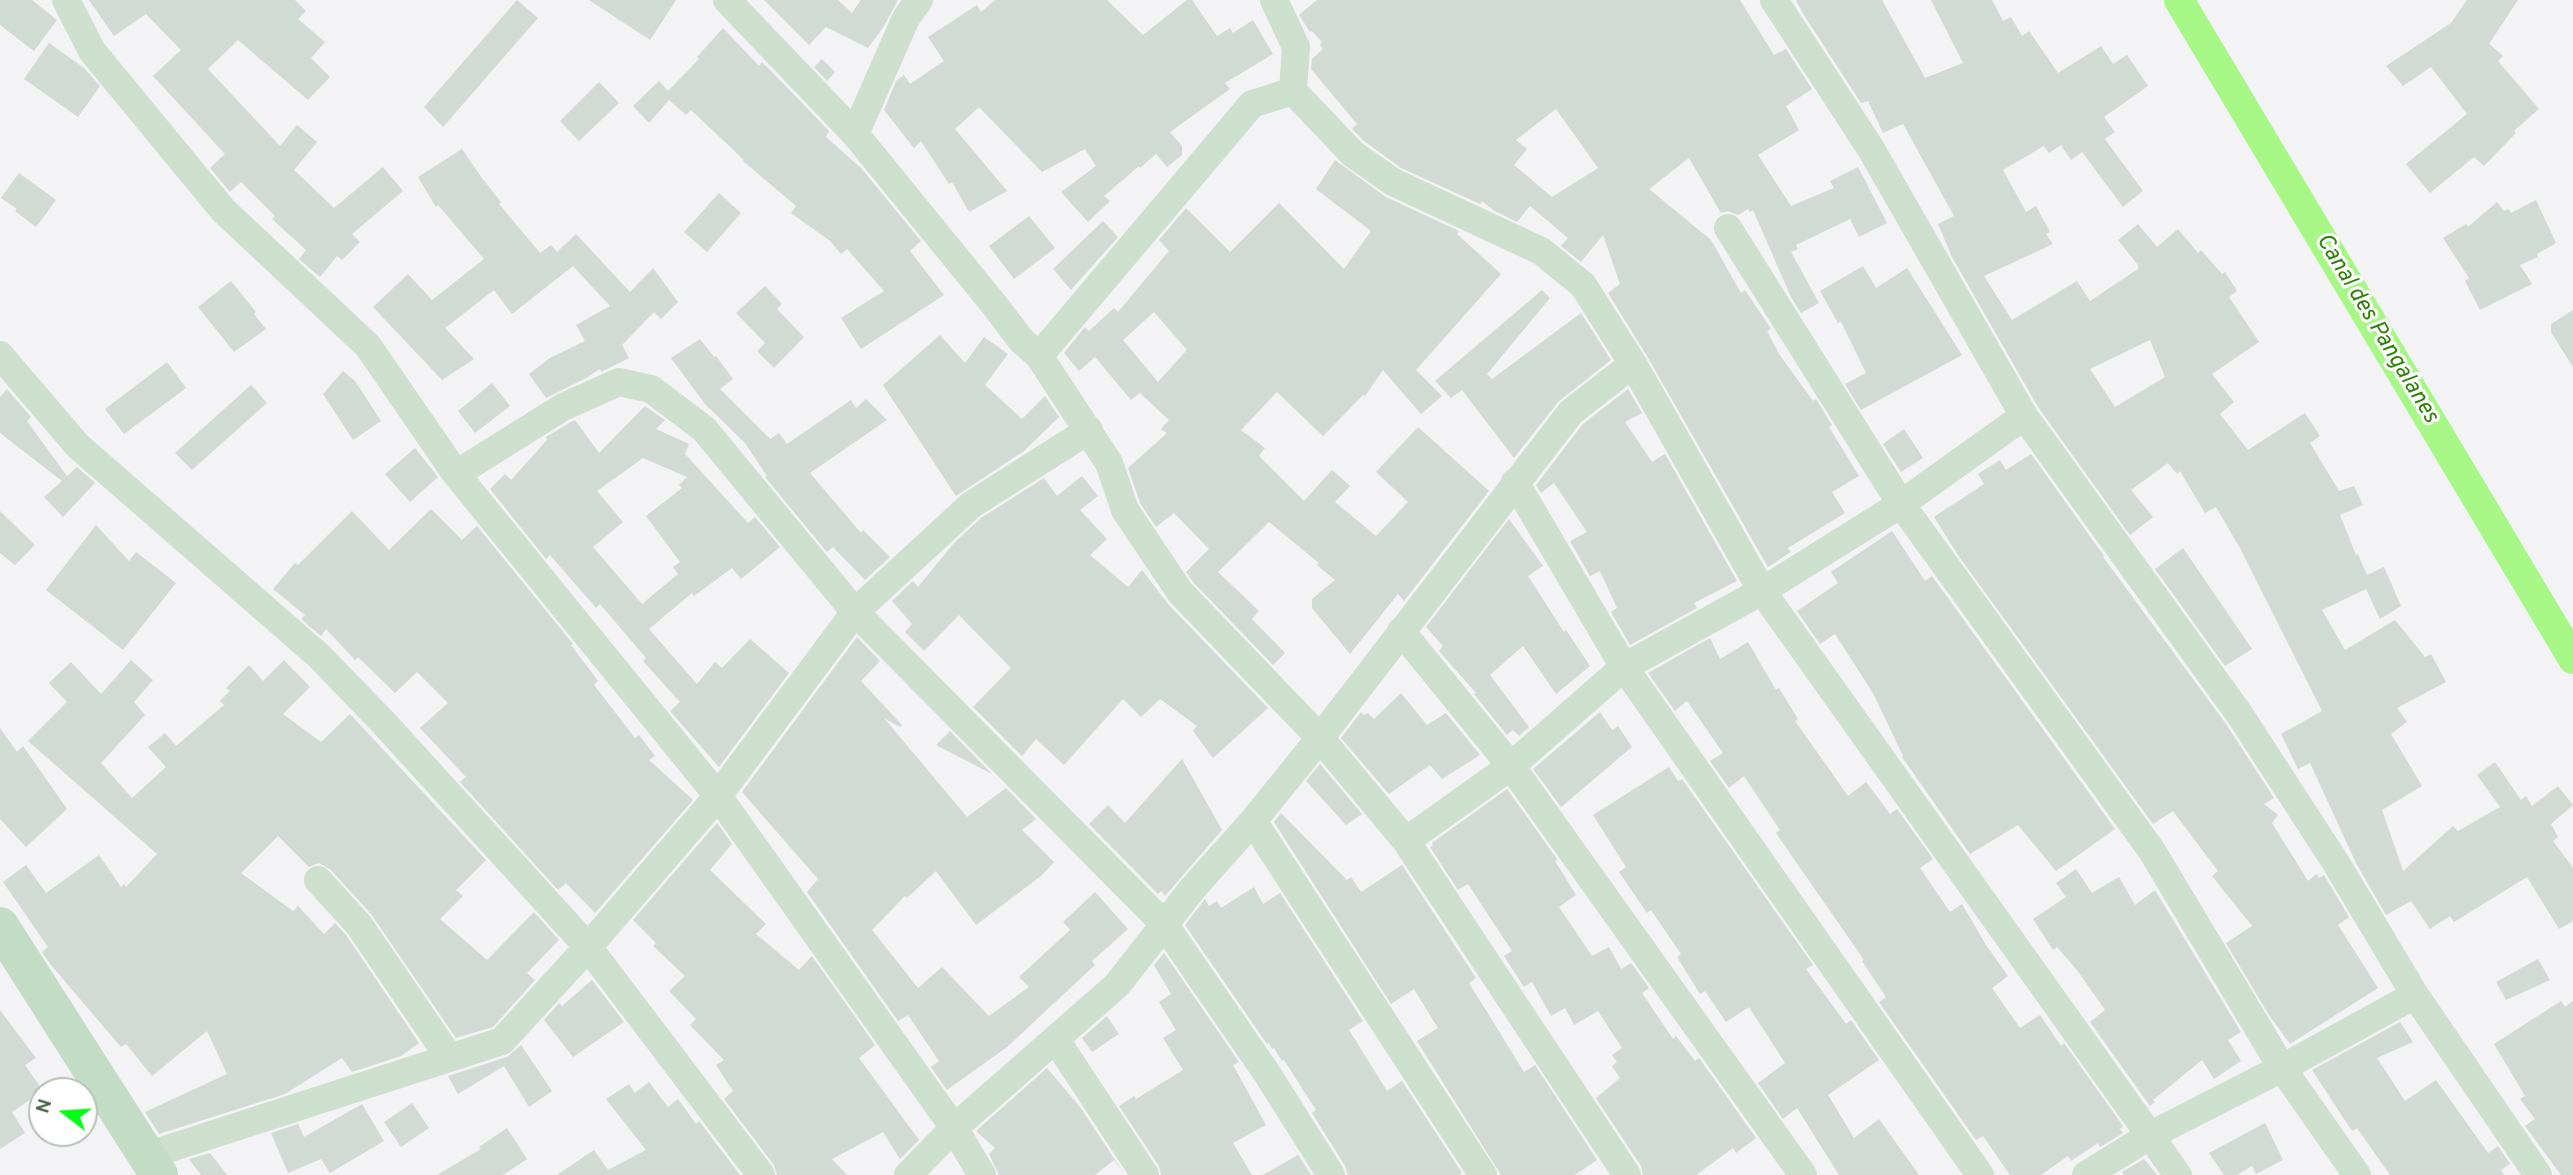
<!DOCTYPE html>
<html>
<head>
<meta charset="utf-8">
<style>
  body { margin:0 }
  #map { position:relative; width:2573px; height:1175px; overflow:hidden; background:#f3f2f5; font-family:Overpass,sans-serif }
  canvas { display:block }
  .north { position:absolute; left:28px; top:1077px; width:70px; height:70px; box-sizing:border-box; background:#fff; border:2px solid #b6c0b5; border-radius:50%; rotate:287deg; font-size:19px; font-weight:700; line-height:28px; text-align:center; color:#486247 }
  .north::after { content:''; display:block; margin:auto; width:24px; height:32px; background:#05fc14; clip-path:polygon(50% 0,100% 100%,50% 72%,0 100%) }
</style>
</head>
<body>
<div id="map">
<canvas width="2573" height="1175"></canvas>
<div class="north">N</div>
</div>
<script>
const context = document.querySelector('canvas').getContext('2d');
context.lineJoin = 'round';
const toPath = rows => new Path2D(rows.map(r => 'M' + r).join(''));
function stroke(path, color, width, dash) { context.strokeStyle = color; context.lineWidth = width; context.lineCap = dash ? 'butt' : 'round'; context.setLineDash(dash || []); context.stroke(path); }
function paint(path, color) { context.fillStyle = color; context.fill(path, 'evenodd'); }
function drawText(font, color, halo, rows, align = 'center') {
  context.font = font + ' Overpass,sans-serif'; context.lineWidth = 6; context.setLineDash([]); context.textBaseline = 'middle'; context.strokeStyle = halo; context.fillStyle = color; for (const [text, x, y, turn = 0] of rows) {
    context.save(); context.translate(x, y); context.rotate((+turn || 0) * Math.PI / 180); context.textAlign = isNaN(turn) ? turn : align; if (halo) context.strokeText(text, 0, 0); context.fillText(text, 0, 0); context.restore();
  }
}
const canal = toPath([
  [2179,0,2573,659]
]);
const building = toPath([
  [0,0,32,0,57,20,34,51,0,25],
  [89,0,295,0,306,11,298,19,325,42,311,58,330,77,308,100,238,40,208,69,280,146,297,125,317,142,294,170,334,208,383,167,403,191,352,234,360,242,342,260,337,256,320,277,299,259,306,250,272,219,275,216,241,182,230,192,210,168,225,154,153,76,181,50,146,14,114,36],
  [517,0,538,18,443,127,424,107],
  [589,0,676,0,650,40],
  [764,0,838,0,852,13,861,0,898,0,884,26,868,48,826,27,809,45],
  [995,0,1107,0,1143,35,1187,0,1192,0,1217,36,1230,28,1233,33,1253,20,1273,54,1225,83,1230,89,1170,132,1182,146,1182,155,1167,167,1156,154,1140,168,1139,166,1104,196,1110,201,1088,222,1061,192,1096,166,1085,149,1042,172,979,107,955,129,1007,191,969,212,952,182,949,184,921,141,914,148,884,110,896,81,904,75,910,84,944,61,928,37,977,5,981,12],
  [1317,0,1740,0,1774,55,1786,49,1812,89,1786,106,1799,130,1758,155,1791,206,1834,188,1830,181,1858,167,1887,223,1859,237,1850,219,1796,245,1798,249,1791,252,1819,303,1801,313,1791,297,1753,210,1750,212,1748,209,1738,215,1728,211,1721,213,1689,158,1649,189,1711,240,1741,293,1745,290,1771,329,1767,331,1779,354,1813,401,1816,399,1832,425,1829,427,1859,476,1832,492,1845,513,1788,548,1791,552,1768,567,1647,356,1608,293,1620,284,1603,235,1581,262,1561,246,1568,238,1530,206,1517,222,1493,210,1482,201,1480,204,1401,168,1364,141,1352,129,1357,124,1311,69,1312,59,1323,49,1320,45,1322,42,1312,31,1310,32,1299,15],
  [1556,109,1598,168,1552,197,1514,165,1527,149,1516,140],
  [1796,0,1882,0,1925,78,1963,63,1931,0,1992,0,2003,21,2011,17,2022,36,2029,31,2058,73,2101,46,2113,64,2127,55,2148,86,2104,117,2115,132,2105,139,2143,191,2123,207,2082,152,2071,160,2061,145,2049,153,2044,146,2003,170,2026,212,2036,206,2050,232,2046,234,2053,244,1984,276,2012,320,2077,281,2090,301,2138,269,2138,265,2118,240,2138,224,2157,247,2178,229,2198,253,2201,250,2222,274,2225,272,2237,291,2229,297,2259,342,2212,374,2234,402,2220,414,2248,450,2305,413,2320,436,2310,443,2339,491,2354,486,2363,505,2340,515,2356,555,2358,554,2367,575,2384,567,2401,606,2380,619,2366,589,2322,610,2345,650,2395,620,2425,657,2431,654,2446,682,2397,708,2407,722,2391,734,2422,786,2382,810,2403,871,2453,826,2458,831,2500,807,2477,775,2495,762,2521,800,2526,796,2532,806,2558,786,2573,805,2551,824,2558,837,2553,841,2573,868,2573,921,2559,929,2527,877,2454,922,2450,916,2430,929,2411,901,2386,915,2356,863,2310,763,2298,769,2281,734,2322,711,2241,550,2216,507,2205,513,2180,471,2177,474,2168,463,2131,490,2153,517,2130,535,2038,407,1952,257,1938,224,1954,216,1903,124,1883,133,1868,101,1861,103,1802,12],
  [2150,340,2165,377,2115,407,2090,369],
  [2467,0,2518,0,2489,44,2503,56,2498,61,2539,109,2514,131,2516,133,2484,166,2474,157,2430,193,2406,164,2467,114,2431,67,2403,86,2386,66,2451,23],
  [723,28,759,66,762,62,777,77,829,131,826,137,861,168,921,241,910,251,944,295,861,349,841,318,884,291,847,249,841,254,830,241,791,213,796,206,743,161,744,160,691,110,686,115,669,100,649,123,633,106,659,81,668,91,699,59,697,57],
  [49,43,84,68,100,86,78,117,24,79],
  [822,59,835,72,827,81,814,67],
  [599,82,619,103,579,141,560,121],
  [462,149,482,178,501,202,499,204,540,253,551,245,557,252,576,234,630,292,653,268,678,302,661,319,654,312,622,345,629,358,601,372,600,369,586,378,546,398,529,374,550,358,585,341,576,325,610,306,573,266,512,314,494,290,445,328,474,359,442,380,373,307,408,274,432,300,484,259,438,205,436,207,418,177],
  [1335,160,1386,197,1459,231,1457,234,1501,274,1416,370,1442,396,1421,414,1383,370,1365,396,1363,395,1323,436,1277,392,1241,430,1265,448,1259,456,1304,501,1332,470,1350,486,1335,502,1376,536,1408,502,1376,472,1418,427,1489,491,1404,601,1398,594,1350,654,1312,608,1312,599,1335,580,1317,565,1319,563,1269,522,1218,572,1259,611,1252,619,1285,653,1273,665,1193,582,1186,572,1209,549,1174,513,1156,527,1140,503,1128,468,1167,433,1161,429,1169,420,1140,393,1131,400,1095,357,1079,371,1064,353,1085,327,1089,331,1114,308,1118,312,1169,251,1159,240,1186,208,1230,252,1279,203,1344,269,1371,231,1316,189],
  [1154,312,1187,350,1158,382,1123,340],
  [19,173,56,200,36,227,15,211,17,209,1,198],
  [719,193,741,213,707,252,684,232],
  [2536,200,2556,243,2537,254,2538,257,2520,265,2532,284,2480,310,2465,281,2469,278,2443,238,2466,224,2468,227,2497,202,2504,211,2509,209,2511,213],
  [1029,216,1055,248,1014,279,989,246],
  [1103,221,1118,237,1071,290,1053,269],
  [1863,266,1876,288,1907,268,1962,355,1861,410,1845,384,1866,373,1841,322,1838,323,1820,291],
  [231,281,256,312,254,314,266,329,234,352,198,307],
  [765,286,782,304,777,309,804,337,774,368,757,351,765,343,736,313],
  [1542,290,1550,298,1487,374,1492,379,1581,313,1611,360,1558,402,1514,458,1462,390,1451,398,1435,381],
  [2573,310,2573,367,2551,332,2551,324],
  [940,335,965,363,984,337,1008,354,985,385,1022,419,1045,396,1059,417,1024,451,956,496,883,385],
  [700,339,714,357,716,356,733,379,720,389,770,439,779,433,787,444,851,400,856,408,866,399,887,420,810,473,861,533,863,530,890,557,865,580,833,547,827,552,765,477,767,476,745,443,705,404,671,358],
  [167,362,186,388,124,434,105,409],
  [343,371,355,381,381,421,353,440,323,394],
  [492,383,510,406,475,433,458,411],
  [251,385,267,403,192,470,175,453],
  [7,389,31,417,27,421,67,476,77,467,95,483,63,517,44,497,62,481,0,433,0,397],
  [1628,389,1642,413,1625,422,1652,462,1665,454,1737,581,1694,603,1697,608,1630,645,1611,612,1617,608,1600,571,1590,576,1570,541,1587,532,1554,483,1541,493,1536,485,1583,424],
  [645,406,665,420,656,429,689,444,685,454,748,523,755,517,780,547,741,579,732,568,694,596,692,593,649,629,697,684,715,662,722,668,750,639,789,673,719,767,670,711,680,702,643,661,646,658,600,604,596,608,550,555,546,559,490,489,505,474,511,480,547,440,546,437,571,422,575,420,599,453],
  [643,458,687,477,679,485,682,488,646,516,680,562,673,567,678,574,642,604,593,547,623,522,597,491],
  [1904,429,1923,458,1901,472,1883,444],
  [415,448,438,477,410,502,385,474],
  [2031,454,2104,556,2103,557,2226,724,2274,798,2264,804,2278,815,2272,823,2308,881,2317,874,2319,878,2324,875,2349,917,2338,925,2378,988,2290,1044,2269,1015,2226,943,2252,926,2212,876,2218,871,2173,811,2153,824,1958,555,1934,517,1984,484,1978,474,2000,460,2006,470],
  [1082,476,1098,496,1080,510,1107,539,1090,555,1128,587,1142,570,1168,604,1268,708,1213,758,1193,731,1197,726,1160,699,1141,717,1123,699,1064,765,1036,739,1022,756,973,707,1011,668,959,615,924,651,905,632,912,624,892,601,913,581,918,587,954,543,981,518,1044,478,1057,496],
  [431,509,462,540,477,526,573,644,571,645,598,681,594,685,635,738,639,735,655,756,649,760,693,800,595,913,566,883,558,890,460,782,466,777,420,728,448,703,417,672,395,693,358,657,355,660,326,629,321,636,301,619,305,615,273,589,295,563,298,565,352,511,389,550],
  [0,511,35,545,15,565,0,553],
  [1509,519,1543,566,1528,576,1564,632,1566,630,1590,666,1556,694,1523,646,1490,675,1529,727,1519,736,1513,730,1507,735,1474,694,1476,693,1439,651,1443,646,1426,627],
  [96,525,129,561,136,552,176,583,123,650,46,590],
  [1892,531,1925,581,1932,576,2115,829,2056,871,2018,825,1970,854,1902,757,1903,756,1873,693,1835,634,1820,644,1797,611,1838,583,1831,572],
  [2183,548,2252,649,2225,666,2155,569],
  [857,637,880,661,861,681,902,725,900,727,884,718,967,817,1006,788,1036,819,1022,830,1054,862,1041,876,976,925,936,871,907,898,905,896,872,930,918,988,942,967,989,1016,1029,987,1019,977,1070,930,1063,922,1095,892,1128,929,1092,961,1095,965,1007,1047,947,1090,931,1067,939,1061,908,1015,898,1021,807,892,818,879,742,792],
  [1710,638,1720,659,1748,642,1776,690,1779,688,1798,719,1795,721,1848,796,1866,782,1890,814,1897,809,1933,859,1920,868,1950,912,1962,904,1986,945,2008,976,1992,988,2020,1028,2040,1015,2061,1046,2064,1043,2123,1126,2120,1129,2123,1133,2100,1147,2098,1143,2071,1161,2068,1156,2041,1175,2010,1175,1983,1136,1976,1140,1879,1002,1886,997,1862,961,1864,960,1776,833,1780,830,1744,776,1729,788,1710,761,1723,753,1687,701,1675,711,1648,673],
  [131,660,153,680,134,702,145,715,101,763,132,798,166,767,148,747,165,733,176,746,224,705,220,701,230,691,226,688,249,665,263,681,284,660,310,687,283,714,321,742,350,714,486,860,456,890,463,896,440,919,487,960,534,912,559,940,527,973,535,980,493,1027,456,1038,371,914,330,869,319,863,309,867,278,836,241,873,293,911,298,906,324,934,335,923,346,935,419,1043,401,1056,352,1072,342,1058,285,1094,159,1134,145,1112,227,1074,207,1031,152,1076,126,1044,121,1047,51,965,42,952,48,947,3,882,26,865,46,893,99,855,121,887,124,884,126,887,157,854,28,741,67,702,49,683,71,662,101,694],
  [1401,693,1427,725,1446,713,1480,755,1442,779,1430,765,1389,794,1341,738,1361,712,1364,715,1368,713,1374,719],
  [1600,712,1612,730,1618,726,1632,747,1561,807,1533,769],
  [0,728,17,752,23,746,67,809,26,847,0,819],
  [950,731,992,774,936,745],
  [1182,759,1222,830,1165,896,1162,891,1158,894,1089,824,1108,805,1125,823],
  [1320,764,1362,814,1346,825,1306,781],
  [1669,767,1678,781,1682,779,1813,965,1806,969,1846,1024,1851,1020,1879,1060,1828,1095,1854,1138,1879,1119,1919,1175,1839,1175,1797,1108,1783,1119,1758,1083,1785,1063,1749,1007,1726,1022,1705,991,1700,994,1677,957,1681,954,1651,910,1647,913,1619,872,1626,867,1593,815],
  [1507,789,1557,859,1555,861,1576,895,1559,907,1592,956,1609,947,1621,969,1631,963,1649,988,1642,993,1673,1039,1676,1036,1695,1061,1699,1058,1756,1138,1736,1153,1733,1148,1696,1175,1643,1175,1641,1166,1596,1098,1620,1078,1612,1066,1617,1062,1612,1055,1622,1048,1598,1011,1574,1025,1565,1008,1551,1016,1532,982,1524,987,1504,956,1512,951,1468,884,1458,890,1430,847,1433,846,1432,843],
  [1281,813,1347,880,1351,877,1361,892,1402,865,1476,978,1469,983,1524,1072,1535,1065,1597,1160,1575,1175,1501,1175,1417,1041,1438,1028,1414,989,1391,1004,1274,822],
  [717,823,732,844,710,870,766,924,756,934,799,970,812,956,875,1045,859,1058,919,1140,900,1159,883,1132,832,1159,847,1175,777,1175,774,1165,724,1099,733,1091,716,1065,724,1060,690,1025,696,1019,669,991,685,976,653,946,656,943,633,920],
  [2076,869,2092,893,2119,877,2135,905,2155,890,2241,1032,2228,1040,2241,1061,2214,1079,2202,1060,2153,1100,2155,1102,2150,1106,2090,1022,2105,1010,2077,970,2057,947,2053,950,2033,919,2066,897,2056,883],
  [1254,887,1263,904,1280,893,1363,1021,1349,1030,1387,1091,1402,1081,1462,1173,1459,1175,1348,1175,1345,1166,1312,1113,1316,1110,1284,1060,1282,1061,1274,1048,1272,1049,1269,1043,1267,1044,1185,925,1205,899,1209,906,1217,901,1221,908],
  [1164,953,1239,1062,1233,1065,1266,1125,1233,1143,1252,1175,1161,1175,1159,1166,1119,1106,1134,1096,1136,1099,1183,1070,1163,1038,1176,1030,1159,1002,1171,994,1154,965],
  [2538,959,2550,980,2506,1000,2496,982],
  [592,980,624,1022,573,1057,544,1020,559,1003,562,1006],
  [2561,1001,2565,1007,2573,1001,2573,1175,2561,1175,2525,1126,2535,1119,2520,1099,2525,1096,2494,1044],
  [0,1010,36,1058,25,1065,43,1091,12,1112,25,1133,0,1149],
  [1107,1016,1119,1034,1092,1052,1082,1038],
  [2400,1022,2413,1042,2377,1058,2405,1101,2436,1080,2488,1153,2498,1146,2510,1164,2501,1170,2504,1175,2390,1175,2357,1128,2352,1131,2312,1070],
  [521,1045,552,1091,529,1107,504,1066,458,1094,448,1076,507,1057],
  [1047,1068,1080,1107,1125,1175,1114,1160,1095,1175,999,1175,989,1154,995,1148,976,1131],
  [649,1082,668,1107,678,1099,696,1124,699,1121,740,1175,557,1175,594,1150,608,1170,646,1150,606,1099,629,1084,635,1093],
  [412,1103,429,1128,401,1147,384,1122],
  [362,1104,384,1141,330,1173,321,1159,288,1173,271,1133,298,1124,304,1137],
  [2265,1123,2283,1160,2256,1174,2252,1166,2237,1175,2224,1175,2209,1153],
  [507,1128,527,1159,503,1175,437,1175,481,1149,479,1147],
  [1283,1131,1311,1175,1263,1175,1298,1155],
  [210,1153,227,1175,201,1175,189,1159],
  [2144,1159,2157,1175,2124,1175,2122,1172]
]);
const minor = toPath([
  [66,0,92,51,223,210,368,346,456,474,718,796,954,1128,982,1175],
  [727,0,855,134,996,307,1021,340,1039,356,1109,463,1125,510,1180,592,1320,738,1406,841,1627,1175],
  [1274,0,1296,47,1293,91,1353,154,1393,182,1541,251,1583,285,1633,364,1762,591,2178,1175],
  [1774,0,1871,149,2024,416,2240,715,2336,863,2415,995,2538,1175],
  [855,134,906,18,919,0],
  [1728,228,1901,504,2152,851,2282,1068,2357,1175],
  [0,355,78,446,319,656,382,721,588,947,761,1175],
  [1039,356,1252,104,1293,91],
  [456,474,563,407,619,382,651,389,704,429,855,612,1164,924,1268,1075,1331,1175],
  [1515,482,1624,667,1980,1175],
  [1401,631,1511,766,1803,1175],
  [1253,821,1483,1175],
  [1406,841,1511,766,1624,667,1762,591,1901,504,2024,416],
  [318,880,359,925,449,1057],
  [1056,1040,1145,1175],
  [146,1156,502,1041,588,947,718,796,855,612,971,505,1089,430],
  [908,1175,954,1128,1117,985,1193,888,1253,821,1320,738,1571,412,1633,364],
  [2086,1175,2151,1135,2282,1068,2415,995]
]);
const secondary = toPath([
  [0,926,159,1175]
]);
const waterNames = [
  ["Canal des Pangalanes",2376,329,59]
];
stroke(canal, '#a7f786', 30);
paint(building, '#d1dad3');
stroke(minor, '#cde0cd', 28);
stroke(secondary, '#c3ddc4', 38);
drawText('italic 23px', '#2a8106', '#fff', waterNames);
</script>
</body>
</html>
